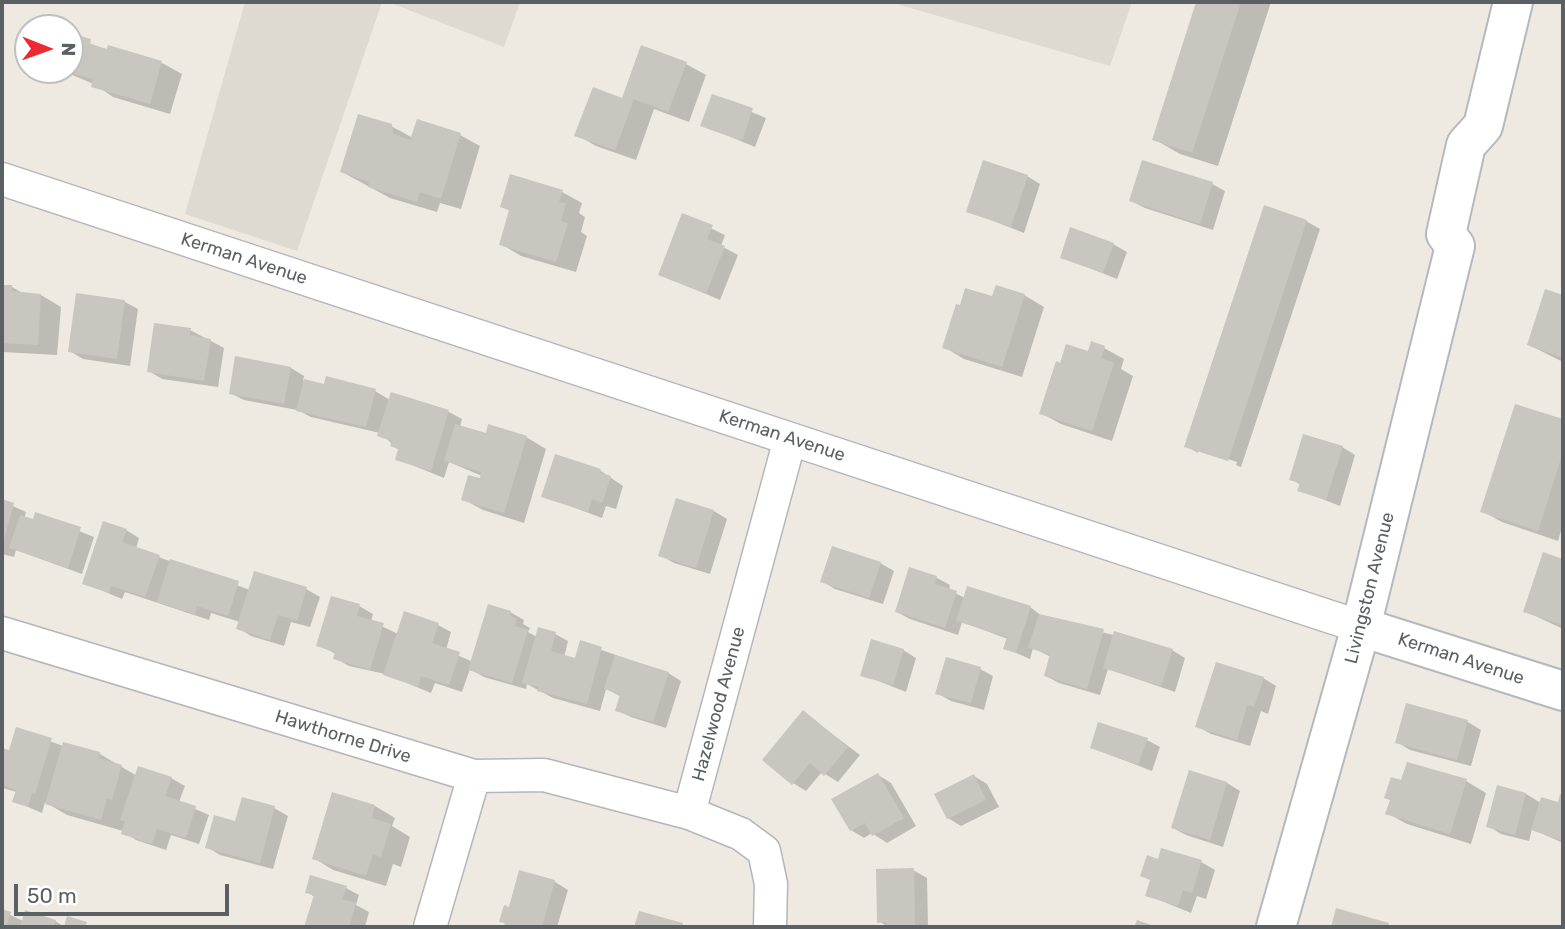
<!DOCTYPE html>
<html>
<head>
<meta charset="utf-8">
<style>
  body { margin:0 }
  #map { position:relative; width:1565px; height:929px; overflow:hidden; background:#eeeae2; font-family:Rubik,sans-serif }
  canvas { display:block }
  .frame { position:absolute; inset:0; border:4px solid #5b6064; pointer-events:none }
  .north { position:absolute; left:14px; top:14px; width:70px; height:70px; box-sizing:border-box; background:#fff; border:2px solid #bdbfc1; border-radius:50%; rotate:91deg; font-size:19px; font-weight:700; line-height:28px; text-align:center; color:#5b6064 }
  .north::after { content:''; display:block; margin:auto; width:24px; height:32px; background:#ed2931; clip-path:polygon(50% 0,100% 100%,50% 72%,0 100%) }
  .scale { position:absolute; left:14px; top:884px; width:215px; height:32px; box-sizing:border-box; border:4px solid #5b6064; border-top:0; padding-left:9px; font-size:21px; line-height:24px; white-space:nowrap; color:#5b6064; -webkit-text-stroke:5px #fff; paint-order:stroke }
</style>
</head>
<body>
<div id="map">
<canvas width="1565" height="929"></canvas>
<div class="frame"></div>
<div class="north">N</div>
<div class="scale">50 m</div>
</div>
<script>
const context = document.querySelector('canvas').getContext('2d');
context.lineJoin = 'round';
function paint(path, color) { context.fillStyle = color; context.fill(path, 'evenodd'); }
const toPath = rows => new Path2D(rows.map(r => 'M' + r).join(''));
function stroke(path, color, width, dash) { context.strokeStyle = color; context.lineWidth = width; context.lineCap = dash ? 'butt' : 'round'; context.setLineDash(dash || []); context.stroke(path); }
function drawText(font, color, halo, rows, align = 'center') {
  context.font = font + ' Rubik,sans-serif'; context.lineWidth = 7; context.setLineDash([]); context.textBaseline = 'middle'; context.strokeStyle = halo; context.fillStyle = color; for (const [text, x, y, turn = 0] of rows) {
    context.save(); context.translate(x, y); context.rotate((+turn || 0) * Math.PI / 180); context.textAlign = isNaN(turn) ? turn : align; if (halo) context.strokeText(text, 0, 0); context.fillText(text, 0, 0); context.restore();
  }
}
const education = toPath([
  [245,2,382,2,297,251,185,214],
  [388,2,520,2,504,47],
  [890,2,1132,2,1110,66]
]);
const shadow = toPath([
  [1198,2,1271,2,1218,166,1180,154,1154,139],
  [70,35,108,51,109,47,162,63,182,74,170,114,113,97,94,84,60,70,70,70],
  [686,64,706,75,689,122,654,109,636,160,596,146,577,135,623,100],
  [713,96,766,118,755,147,702,125],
  [391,126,413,138,460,135,480,146,461,209,440,203,437,212,390,198,342,172],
  [1027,176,1040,184,1024,233,968,211],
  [1212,184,1225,191,1213,230,1145,208,1131,201],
  [562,192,582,203,579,213,585,217,581,232,587,236,576,272,521,256,501,244,510,211,502,206],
  [683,215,725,235,721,246,738,255,720,300,660,274],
  [1306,221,1320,229,1241,467,1236,465,1237,462,1198,449,1198,453,1186,446],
  [1113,244,1127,252,1117,279,1062,257],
  [2,286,12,287,24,294,41,295,61,307,57,355,2,352],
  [1546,291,1563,297,1563,362,1529,345],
  [1024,295,1044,307,1022,377,964,359,944,347],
  [125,302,138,309,130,366,83,359,70,351],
  [190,330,224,348,218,387,162,379,149,371],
  [1104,348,1124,359,1121,369,1133,376,1112,441,1061,424,1041,413,1061,365],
  [237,358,291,368,304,376,303,381,325,387,375,391,390,400,392,395,449,412,462,419,460,427,487,435,526,437,546,449,524,523,483,510,463,499,482,476,449,462,444,478,397,459,399,450,380,433,311,417,297,410,244,400,230,393],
  [1516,406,1563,421,1563,524,1558,541,1502,522,1482,511],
  [1342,447,1355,455,1340,506,1299,490,1301,485,1291,479],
  [601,471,623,486,616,509,606,506,602,518,543,496],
  [2,501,26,512,24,519,34,522,36,514,94,537,82,574,16,550,14,557,2,554],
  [714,511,727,519,710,574,674,563,660,555],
  [126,530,139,538,136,549,250,590,255,573,306,589,320,597,310,627,291,622,284,646,251,636,238,628,240,622,211,613,209,620,125,592,122,599,84,583],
  [1544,555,1563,561,1563,629,1525,611],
  [880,563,894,571,883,604,835,589,822,581],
  [910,570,937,578,950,585,949,590,965,598,1030,607,1043,617,1172,650,1185,658,1175,692,1108,669,1100,695,1059,683,1046,676,1051,657,1033,648,1030,659,1005,648,1008,639,962,622,958,635,910,619,897,612],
  [359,606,373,614,371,621,398,634,438,625,451,632,446,650,473,662,510,612,524,620,523,624,530,628,528,632,537,637,555,634,568,641,564,657,576,660,581,643,668,673,681,681,666,728,631,717,617,710,620,696,606,689,600,711,553,698,527,684,526,689,484,677,470,669,462,692,435,683,431,693,385,674,349,666,335,658,336,654,318,645],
  [903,650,916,658,906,692,863,675],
  [980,669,993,676,984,710,951,701,937,693],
  [1263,678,1276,686,1268,714,1261,711,1250,746,1211,734,1197,726],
  [1407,705,1468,722,1481,730,1471,766,1410,750,1397,742],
  [803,712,860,755,838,782,822,772,806,791,793,783],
  [17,729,63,746,64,744,100,754,137,776,171,778,185,786,179,802,209,815,199,844,171,835,166,850,136,840,123,831,67,815,45,802,42,813,14,801,17,792,2,788,2,749,10,752],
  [1147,740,1160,747,1152,771,1092,748],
  [1190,772,1227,783,1240,791,1223,847,1186,835,1173,828],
  [878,775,891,783,916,826,887,843,872,833,864,838,851,830],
  [974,776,987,784,999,807,961,826,948,818],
  [1466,781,1486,793,1471,844,1407,824,1387,813,1403,782],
  [1499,787,1526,794,1541,803,1559,804,1563,797,1563,843,1532,829,1529,841,1501,834,1488,826],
  [375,806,395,818,392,826,410,837,401,867,393,864,386,886,333,870,314,858],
  [274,808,288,816,273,869,220,855,207,847,237,824],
  [1159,861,1201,862,1215,870,1206,899,1197,896,1191,913,1147,895],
  [913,870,927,878,928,927,888,927,879,921],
  [521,872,555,882,568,890,557,927,505,927,506,924,501,921,510,909],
  [346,888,359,895,356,905,369,912,365,927,306,927,315,897,307,892],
  [2,911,23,921,55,921,65,927,2,927]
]);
const building = toPath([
  [1196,2,1241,2,1192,153,1152,140],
  [70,33,91,39,90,44,107,49,108,45,162,61,150,104,91,87,93,79,64,71,70,70],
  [641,45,687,62,668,112,634,99,615,150,574,136,593,87,622,98],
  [712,94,753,108,742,141,700,126],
  [358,114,392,124,393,134,410,140,417,119,461,133,441,199,420,192,417,202,368,187,369,182,340,172],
  [983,160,1028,175,1011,227,966,212],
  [1142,160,1213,182,1200,224,1129,201],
  [510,174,563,190,559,202,566,203,561,221,568,223,556,262,499,245,509,210,500,207],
  [1264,205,1307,220,1228,461,1184,447],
  [682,213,713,225,707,239,725,246,706,294,658,275],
  [1070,227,1114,243,1103,273,1060,258],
  [2,285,12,285,12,291,41,294,38,345,2,343],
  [996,285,1025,294,1002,367,942,348,956,304,960,305,965,288,992,296],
  [1545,289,1563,295,1563,358,1527,345],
  [76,293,125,300,117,359,68,352],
  [154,323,191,328,190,335,211,339,204,381,147,372],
  [1091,341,1105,346,1101,358,1114,363,1092,431,1039,414,1056,361,1060,363,1066,344,1088,351],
  [235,356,291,367,284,404,229,394],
  [326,376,376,389,366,427,296,411,304,379,324,384],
  [391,392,449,410,431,471,395,460,398,449,390,446,392,441,377,436],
  [1515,404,1563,419,1563,452,1538,531,1480,512],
  [455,424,486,433,488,424,527,436,504,513,461,500,468,475,480,478,481,472,444,461],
  [1303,434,1343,446,1326,500,1297,491,1300,483,1289,480],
  [555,454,601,469,600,473,611,476,602,503,592,499,588,512,541,497],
  [676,498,714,510,696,568,658,556],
  [2,499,14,503,3,543,2,543],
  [35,512,81,527,68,568,9,548,20,515,33,519],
  [103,521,127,529,122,542,160,555,145,597,111,586,109,593,82,584],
  [832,546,881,562,869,598,820,582],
  [1543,552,1563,559,1563,625,1523,612],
  [170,559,239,581,228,616,197,606,195,614,157,602],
  [909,567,937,576,935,584,957,591,945,628,895,612],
  [254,571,307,587,297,621,278,615,270,640,236,629],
  [967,586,1031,606,1016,653,1003,649,1007,637,956,621],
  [331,596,360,604,357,616,384,623,370,670,333,659,335,652,316,646],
  [488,604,511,611,510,616,517,619,515,626,528,630,512,683,468,670],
  [404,611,439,623,432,643,460,652,449,685,421,676,418,687,383,675],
  [1039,614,1104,629,1087,689,1044,676,1050,654,1028,648],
  [538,627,556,632,551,651,575,658,580,640,602,647,587,704,537,691,539,687,522,683],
  [1114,631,1173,649,1161,686,1103,668],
  [871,639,904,649,893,685,860,676],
  [615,655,669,672,653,722,615,711,620,694,604,689],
  [946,657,981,667,971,703,935,694],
  [1216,662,1264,677,1254,707,1247,705,1237,740,1195,727],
  [1406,703,1468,720,1457,760,1395,743],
  [803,710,848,747,824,776,810,763,792,785,762,760],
  [1098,722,1148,738,1138,765,1090,748],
  [16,727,52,738,35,794,32,793,28,807,12,802,16,790,2,785,2,748,9,750],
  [63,742,100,752,99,758,122,765,112,800,107,798,101,820,45,804],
  [1407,762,1467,779,1450,834,1385,814,1390,800,1384,798,1391,777,1401,780],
  [138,766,172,777,165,796,196,806,186,838,157,829,152,844,121,834,125,821,120,820],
  [1189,770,1227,782,1210,840,1171,828],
  [878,773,904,818,872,836,865,823,850,831,831,799],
  [974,774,986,800,947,819,934,794],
  [1497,785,1526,793,1515,835,1486,827],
  [332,792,375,805,372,818,391,824,381,857,373,854,366,876,312,859],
  [1560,794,1563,795,1563,841,1531,830,1541,797,1558,802],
  [242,797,275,806,260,863,205,848,214,815,235,821],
  [1161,848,1202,860,1192,893,1183,890,1178,906,1145,896,1150,880,1140,876,1147,855,1158,859],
  [914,868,915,927,886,927,886,922,877,923,876,869],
  [519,870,555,880,542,927,503,927,505,923,499,922,504,905,509,907],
  [310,875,347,886,342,899,356,903,349,927,304,927,314,895,305,893],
  [1336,908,1389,923,1388,927,1331,927],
  [2,909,11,912,6,927,2,927],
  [25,910,56,920,54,927,20,927],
  [639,911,683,923,682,927,634,927],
  [67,916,87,922,85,927,64,927],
  [1137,920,1157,927,1134,927]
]);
const street = toPath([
  [2,179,1361,627],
  [2,633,474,776,544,775,689,813,741,834,764,851,771,884,770,927],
  [689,813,790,439],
  [430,927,474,776]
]);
const secondary = toPath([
  [1455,246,1446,234,1466,145,1483,126,1513,2],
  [1361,627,1563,691],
  [1276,927,1361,627,1455,246]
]);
const streetNames = [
  ["Kerman Avenue",244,259,18],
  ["Kerman Avenue",782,436,18],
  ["Livingston Avenue",1370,588,-76],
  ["Kerman Avenue",1461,659,18],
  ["Hazelwood Avenue",719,704,-75],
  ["Hawthorne Drive",343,737,17]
];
paint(education, '#ded9d1');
paint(shadow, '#0003');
paint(building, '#c9c5bf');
stroke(street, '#b3b6ba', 35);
stroke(secondary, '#b4b9bd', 42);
stroke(street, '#fff', 32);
stroke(secondary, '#fff', 38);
drawText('18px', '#5b6064', '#fff', streetNames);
</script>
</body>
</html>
